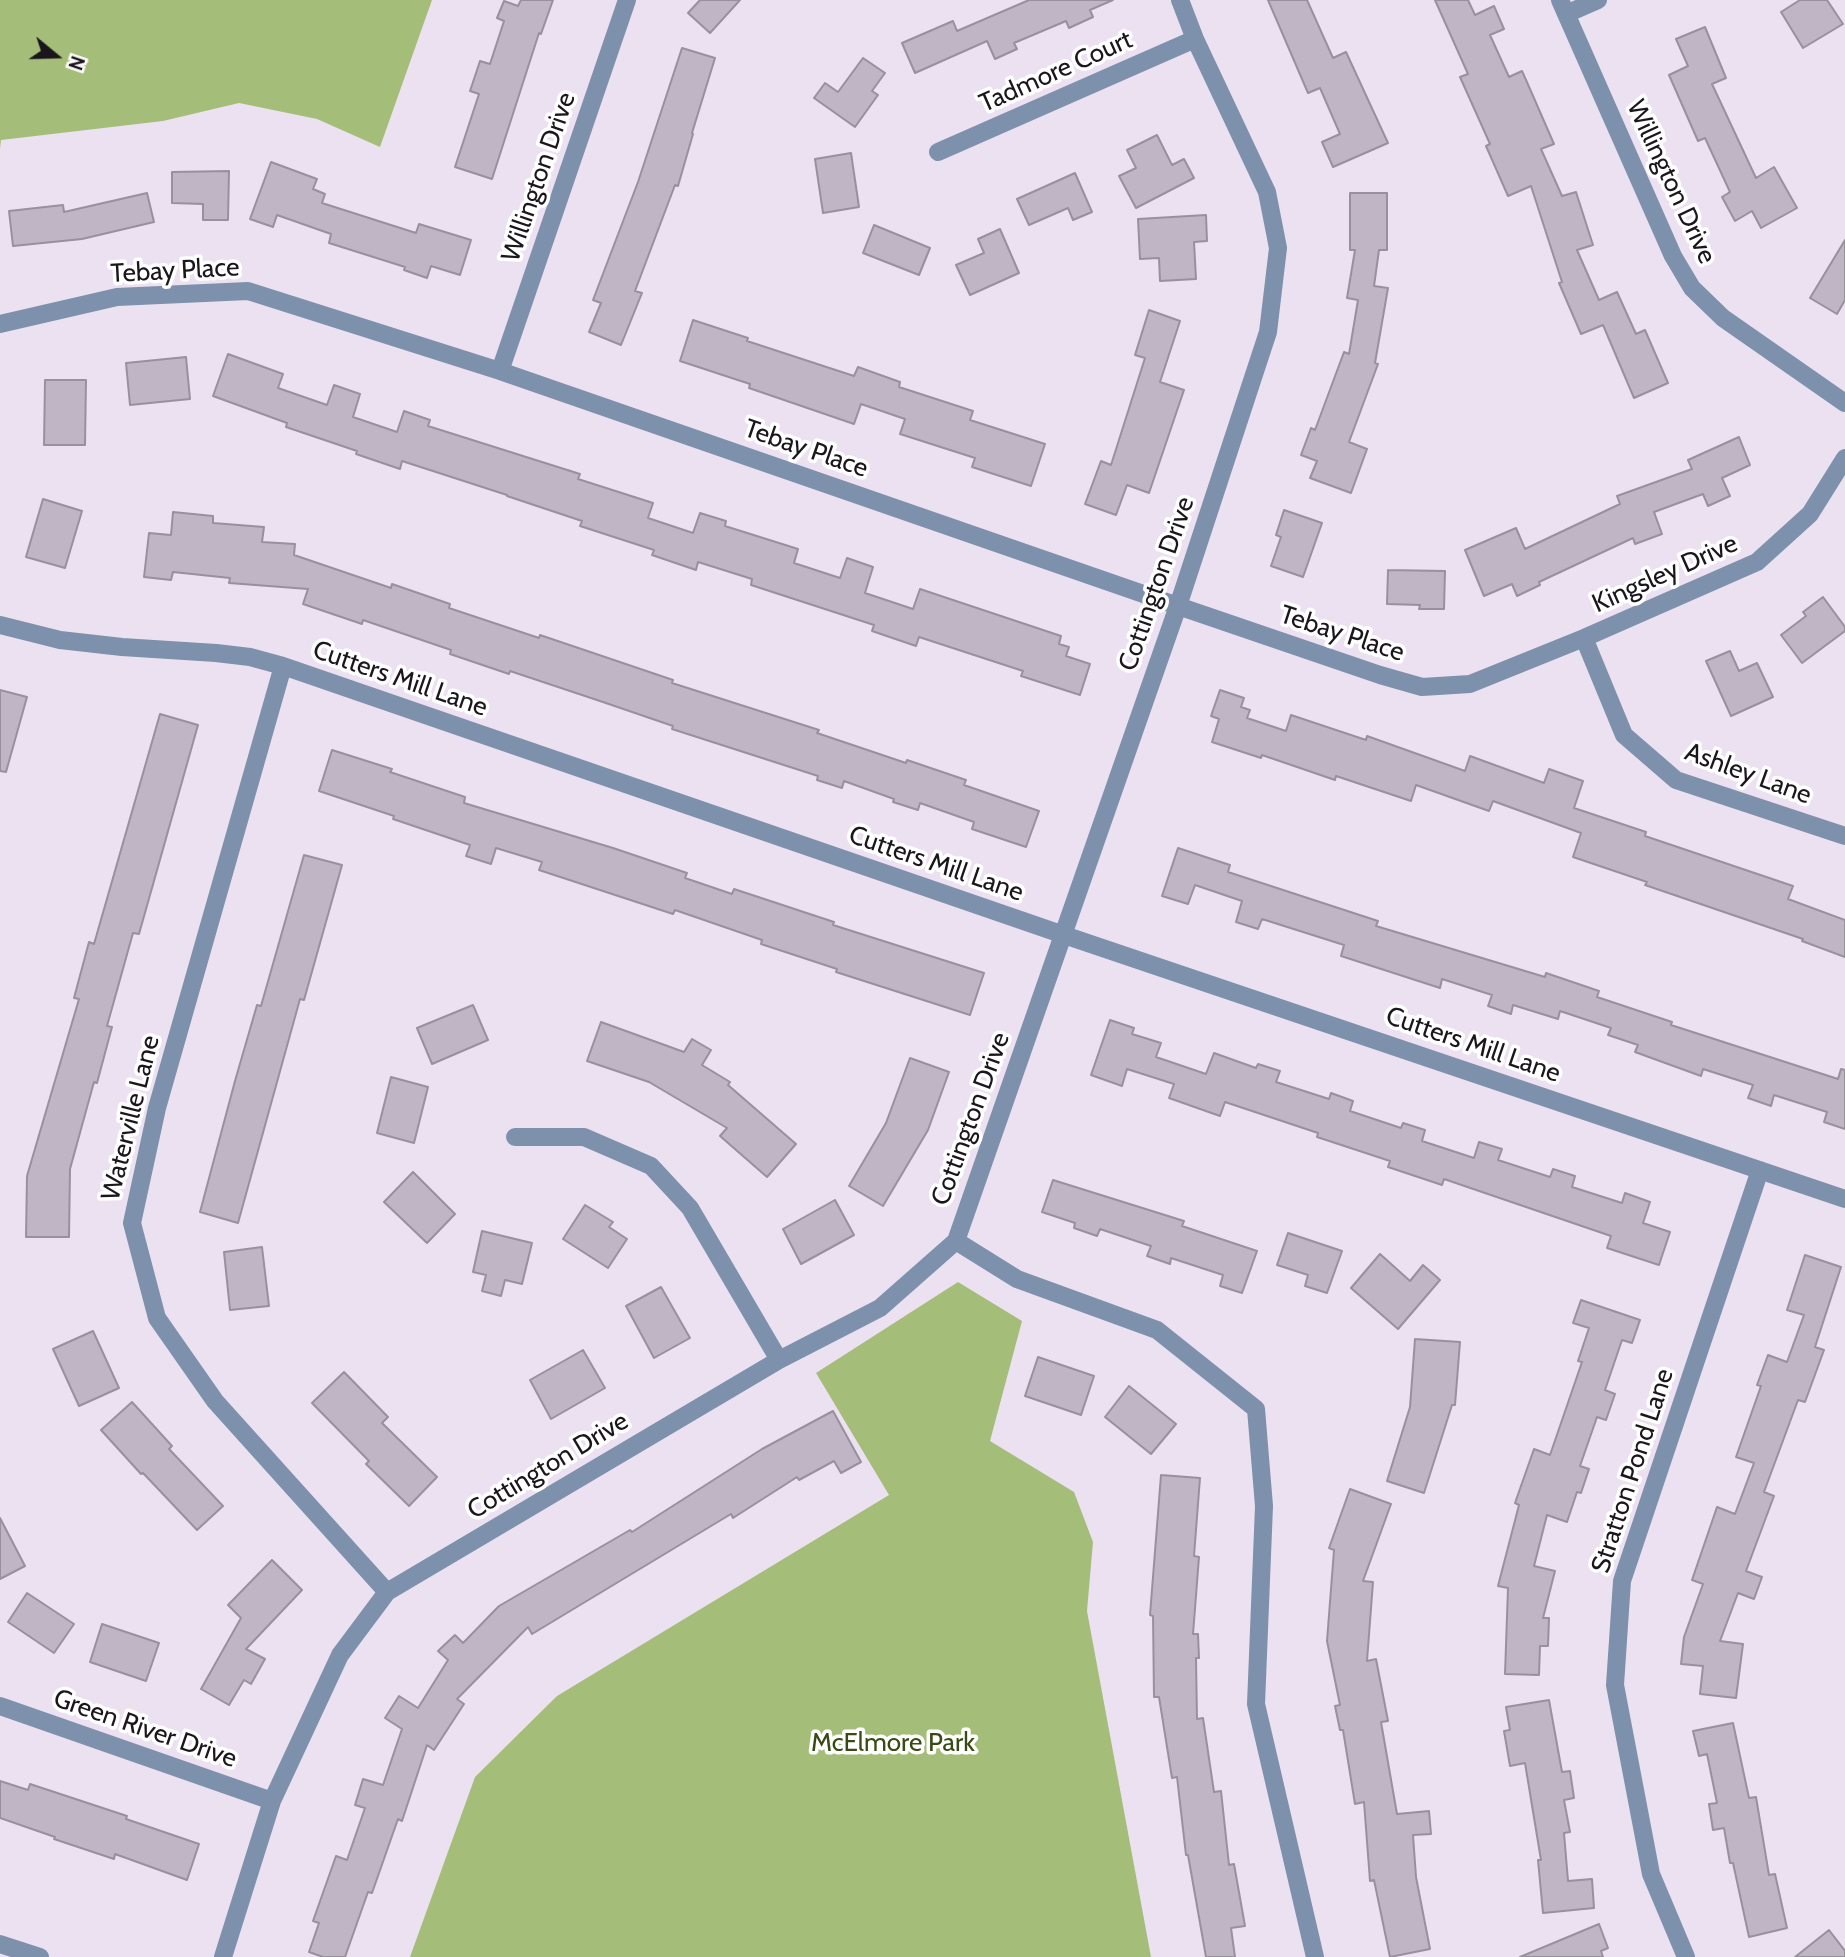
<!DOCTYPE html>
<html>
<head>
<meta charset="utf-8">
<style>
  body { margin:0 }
  #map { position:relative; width:1845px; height:1957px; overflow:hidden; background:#ece1f1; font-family:Cabin,sans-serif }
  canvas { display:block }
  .north { position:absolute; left:21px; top:21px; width:70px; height:70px; -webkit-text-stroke:5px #fff; paint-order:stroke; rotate:109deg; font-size:19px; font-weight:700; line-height:28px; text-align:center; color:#1a161c }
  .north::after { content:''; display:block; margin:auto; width:24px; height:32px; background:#1a161c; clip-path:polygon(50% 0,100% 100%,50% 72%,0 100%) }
</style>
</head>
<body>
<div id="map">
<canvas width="1845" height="1957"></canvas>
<div class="north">N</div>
</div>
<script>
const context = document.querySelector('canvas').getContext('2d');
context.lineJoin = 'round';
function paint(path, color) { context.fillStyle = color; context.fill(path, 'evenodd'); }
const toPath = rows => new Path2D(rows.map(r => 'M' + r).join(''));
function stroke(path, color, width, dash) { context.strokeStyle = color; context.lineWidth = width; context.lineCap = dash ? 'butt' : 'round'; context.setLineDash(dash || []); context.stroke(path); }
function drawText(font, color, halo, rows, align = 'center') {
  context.font = font + ' Cabin,sans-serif'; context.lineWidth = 7; context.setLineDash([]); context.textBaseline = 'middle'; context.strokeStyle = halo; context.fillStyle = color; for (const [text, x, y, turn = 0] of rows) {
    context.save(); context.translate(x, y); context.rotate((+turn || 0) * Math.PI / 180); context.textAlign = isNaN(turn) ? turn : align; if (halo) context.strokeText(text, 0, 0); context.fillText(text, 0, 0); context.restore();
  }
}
const green = toPath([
  [0,0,432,0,380,147,317,119,239,103,163,121,1,140,0,149],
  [958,1282,1022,1321,990,1441,1074,1492,1093,1542,1087,1611,1151,1957,410,1957,475,1777,557,1696,889,1495,816,1373]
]);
const building = toPath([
  [521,0,553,0,541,34,539,33,492,179,455,167,479,94,470,91,480,61,490,64,504,21,497,18,504,1,518,6,521,0],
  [700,0,740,0,710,33,688,13,700,0],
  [1029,0,1113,0,1090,10,1093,17,1069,28,1066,21,1014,43,1017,49,995,59,987,41,915,73,902,43,953,21,957,31,1029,0],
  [1268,0,1307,0,1333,58,1346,52,1388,143,1333,167,1322,142,1340,134,1320,88,1308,93,1268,0],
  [1435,0,1468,0,1475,15,1494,6,1504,29,1490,35,1509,77,1522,71,1530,89,1554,144,1541,149,1562,196,1576,192,1593,245,1577,250,1599,300,1617,292,1636,334,1645,330,1668,383,1634,398,1603,325,1581,334,1559,283,1562,282,1531,186,1508,196,1486,146,1490,144,1460,77,1468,74,1435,0],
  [1800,0,1827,0,1843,24,1803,48,1781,12,1800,0],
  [1705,27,1726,78,1712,84,1756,178,1774,167,1797,208,1761,228,1752,211,1735,221,1722,197,1730,192,1705,138,1698,141,1669,75,1688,66,1676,39,1705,27],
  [682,48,715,58,692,133,693,134,678,186,675,185,635,291,642,293,621,345,589,332,601,303,593,300,638,182,682,48],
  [863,58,885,73,872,91,878,95,855,127,814,98,825,83,838,92,863,58],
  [1157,135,1172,165,1184,159,1194,178,1136,208,1119,176,1136,168,1127,150,1157,135],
  [851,153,859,207,823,213,815,159,851,153],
  [271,162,317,179,313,189,325,194,322,203,416,233,419,224,471,240,460,275,431,266,427,278,404,270,405,267,329,243,331,234,277,215,273,227,250,219,271,162],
  [229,171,228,220,203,220,203,204,172,203,172,172,229,171],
  [1075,173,1092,212,1073,220,1068,208,1029,225,1017,199,1075,173],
  [147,193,154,222,82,239,13,246,9,211,63,205,64,212,147,193],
  [1350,193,1387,193,1387,250,1379,250,1374,286,1388,288,1375,363,1378,364,1349,442,1367,449,1351,493,1310,478,1317,461,1301,455,1311,428,1315,430,1344,352,1349,354,1358,300,1347,298,1355,250,1350,250,1350,193],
  [1206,215,1207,241,1194,242,1196,279,1160,281,1159,258,1140,259,1138,219,1206,215],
  [874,225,930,248,919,275,863,253,874,225],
  [1000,229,1019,273,970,295,956,265,984,253,978,239,1000,229],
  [1845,240,1845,300,1837,314,1810,298,1845,240],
  [1149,310,1180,321,1160,382,1184,390,1149,493,1127,485,1116,515,1085,504,1101,461,1111,465,1145,358,1135,355,1149,310],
  [693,320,748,338,747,341,854,376,858,367,900,382,899,387,973,411,970,420,1045,444,1031,486,972,467,975,458,900,434,905,419,861,404,854,424,749,388,750,384,680,361,693,320],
  [228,354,283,374,278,388,327,405,334,385,360,394,353,417,397,432,404,411,430,420,428,426,580,474,578,479,653,503,648,518,693,533,700,513,726,521,725,526,798,549,794,563,840,578,847,558,873,567,865,593,913,609,920,589,1061,636,1059,644,1069,647,1066,656,1090,664,1080,695,1021,676,1023,671,919,637,916,646,872,631,874,625,751,585,752,579,698,562,696,570,652,555,654,550,580,526,582,521,507,496,507,495,402,461,400,469,356,454,357,451,286,427,287,423,213,396,228,354],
  [186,357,190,399,130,405,126,363,186,357],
  [45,380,86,380,85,445,44,445,45,380],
  [1739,437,1750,465,1722,478,1730,496,1708,506,1703,494,1654,512,1662,534,1635,544,1633,538,1539,582,1540,585,1517,596,1512,584,1484,596,1465,550,1516,528,1525,549,1620,504,1617,496,1692,469,1688,460,1739,437],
  [43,499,82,511,65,568,26,557,43,499],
  [1284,510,1322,523,1303,577,1271,566,1281,537,1276,535,1284,510],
  [173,512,213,516,213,523,264,527,262,542,295,544,294,555,391,588,392,584,450,604,449,608,539,638,540,635,673,680,672,683,819,730,817,733,906,763,907,760,966,780,964,785,1039,811,1026,847,972,829,974,822,920,803,918,810,893,802,894,799,844,781,842,788,817,780,818,776,672,729,673,726,600,701,510,671,509,674,450,654,451,650,363,620,362,624,303,604,308,589,229,583,230,578,173,572,171,580,144,577,149,533,171,535,173,512],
  [1388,570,1445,571,1444,609,1419,609,1420,605,1387,604,1388,570],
  [1823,597,1845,627,1845,631,1802,663,1781,635,1806,616,1803,612,1823,597],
  [1730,651,1739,671,1757,663,1773,697,1731,716,1706,661,1730,651],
  [0,690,27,697,6,772,0,771,0,690],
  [1220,690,1244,698,1241,707,1250,710,1247,718,1286,731,1291,715,1366,740,1367,736,1465,771,1470,756,1544,783,1549,769,1583,781,1574,808,1646,832,1645,836,1793,886,1788,899,1845,920,1845,957,1802,941,1803,939,1645,885,1647,882,1573,857,1581,833,1493,801,1489,811,1416,785,1411,801,1336,776,1335,780,1262,755,1261,758,1212,742,1219,719,1211,716,1220,690],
  [160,714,198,725,139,934,133,933,107,1026,112,1027,97,1083,94,1082,70,1169,69,1237,26,1237,27,1176,79,999,74,998,89,942,94,944,160,714],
  [332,750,392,769,390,772,465,797,464,803,613,848,687,873,685,878,732,894,734,889,834,922,833,925,984,973,970,1015,836,972,837,969,761,944,762,940,675,910,673,914,539,870,542,862,496,848,491,864,466,856,470,845,393,819,394,816,319,791,332,750],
  [1178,848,1230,865,1228,872,1378,921,1376,926,1545,977,1546,973,1599,991,1597,997,1672,1022,1671,1025,1838,1079,1841,1069,1845,1070,1845,1129,1824,1122,1827,1112,1774,1095,1771,1106,1748,1098,1753,1085,1703,1069,1701,1076,1635,1052,1638,1045,1608,1035,1611,1028,1560,1011,1558,1019,1513,1005,1511,1014,1488,1006,1492,995,1442,979,1440,988,1341,956,1344,945,1262,919,1258,929,1236,922,1242,901,1195,885,1188,904,1162,896,1178,848],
  [304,855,342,865,304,1000,300,999,238,1223,200,1212,235,1081,257,1005,261,1006,304,855],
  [473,1005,488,1040,432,1064,417,1028,473,1005],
  [1110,1020,1134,1028,1132,1034,1161,1043,1156,1057,1206,1074,1214,1053,1256,1068,1258,1064,1280,1071,1276,1082,1329,1099,1331,1093,1353,1101,1350,1111,1401,1128,1403,1123,1425,1130,1422,1141,1474,1158,1479,1142,1502,1149,1498,1160,1550,1177,1553,1169,1575,1176,1572,1187,1622,1203,1625,1193,1650,1202,1643,1223,1670,1232,1659,1265,1607,1248,1611,1236,1444,1179,1442,1185,1388,1167,1390,1161,1317,1137,1318,1133,1225,1102,1220,1116,1169,1098,1174,1084,1127,1069,1122,1086,1091,1075,1110,1020],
  [601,1022,684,1052,692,1039,711,1050,702,1065,730,1082,728,1085,796,1144,767,1177,720,1136,727,1128,649,1082,587,1061,601,1022],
  [910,1058,949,1072,928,1130,883,1206,849,1186,886,1123,910,1058],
  [391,1077,428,1087,414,1143,377,1133,391,1077],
  [413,1172,455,1214,427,1243,384,1202,413,1172],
  [1053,1180,1184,1221,1182,1226,1257,1251,1242,1293,1220,1286,1223,1275,1171,1258,1170,1264,1147,1256,1151,1246,1100,1229,1097,1236,1074,1228,1075,1223,1042,1212,1053,1180],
  [835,1200,854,1235,801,1264,783,1229,835,1200],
  [585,1205,613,1222,609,1227,627,1239,608,1268,563,1239,585,1205],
  [482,1231,532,1243,522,1284,505,1280,501,1296,482,1291,486,1275,473,1272,482,1231],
  [1288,1233,1342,1251,1327,1293,1305,1286,1308,1275,1277,1265,1288,1233],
  [262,1247,269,1306,230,1310,224,1252,262,1247],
  [1380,1254,1410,1281,1423,1265,1440,1280,1398,1329,1351,1288,1380,1254],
  [1805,1255,1841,1267,1815,1347,1824,1350,1805,1402,1798,1400,1764,1492,1774,1496,1746,1571,1762,1577,1754,1599,1738,1593,1720,1641,1743,1644,1736,1698,1700,1694,1703,1666,1681,1664,1684,1637,1703,1584,1692,1580,1717,1507,1735,1514,1754,1463,1736,1457,1761,1386,1757,1385,1768,1355,1787,1362,1804,1315,1787,1310,1805,1255],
  [661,1287,690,1338,654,1358,626,1306,661,1287],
  [1581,1300,1640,1320,1632,1343,1622,1340,1605,1390,1615,1394,1606,1420,1597,1417,1580,1466,1589,1469,1581,1493,1577,1492,1567,1522,1547,1515,1534,1566,1555,1571,1543,1618,1549,1618,1548,1646,1540,1646,1539,1675,1505,1674,1508,1588,1498,1586,1519,1505,1515,1503,1534,1449,1550,1455,1582,1362,1578,1361,1589,1328,1573,1323,1581,1300],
  [93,1331,119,1388,79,1406,53,1349,93,1331],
  [1415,1339,1460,1342,1455,1405,1452,1405,1424,1493,1387,1481,1410,1407,1415,1339],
  [583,1350,605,1388,551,1419,530,1380,583,1350],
  [1038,1357,1094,1376,1081,1415,1025,1396,1038,1357],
  [344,1372,388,1417,382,1423,437,1477,409,1506,366,1464,369,1461,312,1403,344,1372],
  [1129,1386,1176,1424,1151,1454,1105,1417,1129,1386],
  [132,1402,172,1446,169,1449,223,1506,197,1530,143,1473,141,1474,101,1430,132,1402],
  [833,1411,861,1462,841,1473,834,1461,799,1480,797,1477,733,1518,731,1514,532,1634,528,1627,457,1699,464,1704,434,1750,427,1745,402,1821,398,1819,372,1893,368,1892,345,1957,323,1957,309,1952,319,1923,313,1921,336,1856,347,1860,365,1808,355,1805,363,1779,383,1785,402,1729,385,1718,399,1696,418,1708,448,1660,438,1651,455,1635,463,1643,499,1606,630,1530,632,1532,762,1449,833,1411],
  [1161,1475,1200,1478,1194,1556,1199,1557,1193,1634,1198,1634,1199,1658,1196,1658,1197,1719,1203,1718,1214,1792,1221,1791,1229,1865,1234,1864,1245,1926,1231,1928,1235,1957,1206,1957,1188,1855,1186,1855,1177,1777,1172,1778,1159,1697,1154,1697,1153,1616,1150,1615,1161,1475],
  [1350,1489,1391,1504,1363,1581,1373,1582,1367,1661,1376,1659,1388,1721,1381,1722,1397,1814,1429,1811,1431,1834,1413,1835,1416,1877,1430,1949,1390,1957,1374,1880,1370,1881,1364,1802,1355,1804,1343,1730,1340,1730,1335,1706,1340,1705,1327,1641,1334,1550,1329,1548,1350,1489],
  [0,1518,25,1566,0,1579,0,1518],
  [272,1560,302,1590,246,1649,265,1659,251,1684,244,1680,229,1705,201,1689,241,1618,228,1605,272,1560],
  [27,1593,74,1624,54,1653,8,1622,27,1593],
  [102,1624,159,1643,146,1681,90,1662,102,1624],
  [1549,1700,1562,1772,1570,1771,1574,1798,1564,1800,1570,1832,1564,1833,1568,1881,1592,1879,1594,1908,1543,1913,1538,1860,1541,1860,1525,1763,1510,1766,1504,1731,1510,1730,1506,1707,1549,1700],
  [1733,1723,1749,1798,1756,1797,1769,1875,1775,1874,1787,1928,1749,1937,1733,1863,1730,1863,1724,1828,1713,1830,1709,1804,1717,1803,1707,1754,1699,1756,1693,1731,1733,1723],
  [0,1781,28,1790,30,1784,127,1816,126,1819,199,1844,187,1880,115,1854,114,1859,54,1839,55,1837,0,1818,0,1781],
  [1599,1924,1608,1948,1601,1951,1603,1957,1520,1957,1599,1924],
  [1829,1930,1845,1951,1845,1957,1795,1957,1829,1930]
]);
const minor = toPath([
  [1560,0,1673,256,1692,288,1723,318,1845,403],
  [1566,14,1598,0],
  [938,152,1195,39],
  [0,324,117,297,248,291,500,371,1178,606,1380,675,1422,687,1470,684,1584,638,1757,562,1810,514,1845,458],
  [500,371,627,0],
  [0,625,60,640,122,647,216,653,250,657,283,666,1064,935,1845,1199],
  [1584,638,1624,735,1676,780,1845,836],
  [283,666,157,1108,132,1223,157,1318,215,1401,387,1592],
  [515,1137,584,1137,651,1166,690,1208,779,1360],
  [956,1241,1017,1279,1157,1330,1256,1409,1264,1506,1256,1704,1315,1957],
  [0,1706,272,1801],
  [0,1944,40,1957],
  [223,1957,272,1801,340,1655,387,1592,779,1360,880,1308,956,1241,1178,606,1268,332,1278,248,1267,192,1195,39,1180,0],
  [1686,1957,1651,1874,1615,1685,1622,1581,1760,1170]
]);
const streetNames = [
  ["Tadmore Court",1056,72,-24],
  ["Willington Drive",539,177,-71],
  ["Willington Drive",1671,182,65],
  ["Tebay Place",175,271,-3],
  ["Tebay Place",806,449,19],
  ["Kingsley Drive",1665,574,-24],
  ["Cottington Drive",1157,584,-71],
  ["Tebay Place",1342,634,18],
  ["Cutters Mill Lane",400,679,19],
  ["Ashley Lane",1748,774,20],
  ["Cutters Mill Lane",936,864,19],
  ["Cutters Mill Lane",1473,1045,19],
  ["Waterville Lane",131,1118,-76],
  ["Cottington Drive",971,1119,-70],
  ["Cottington Drive",548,1466,-31],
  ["Stratton Pond Lane",1633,1471,-72],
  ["Green River Drive",145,1729,19]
];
const parkNames = [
  ["McElmore Park",893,1743]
];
paint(green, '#a4be79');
paint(building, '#bfb5c4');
stroke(building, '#99909e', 2);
stroke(minor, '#7d90ac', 18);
drawText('26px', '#1a161c', '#fff', streetNames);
drawText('26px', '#394b14', '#fff', parkNames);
</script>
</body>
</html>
